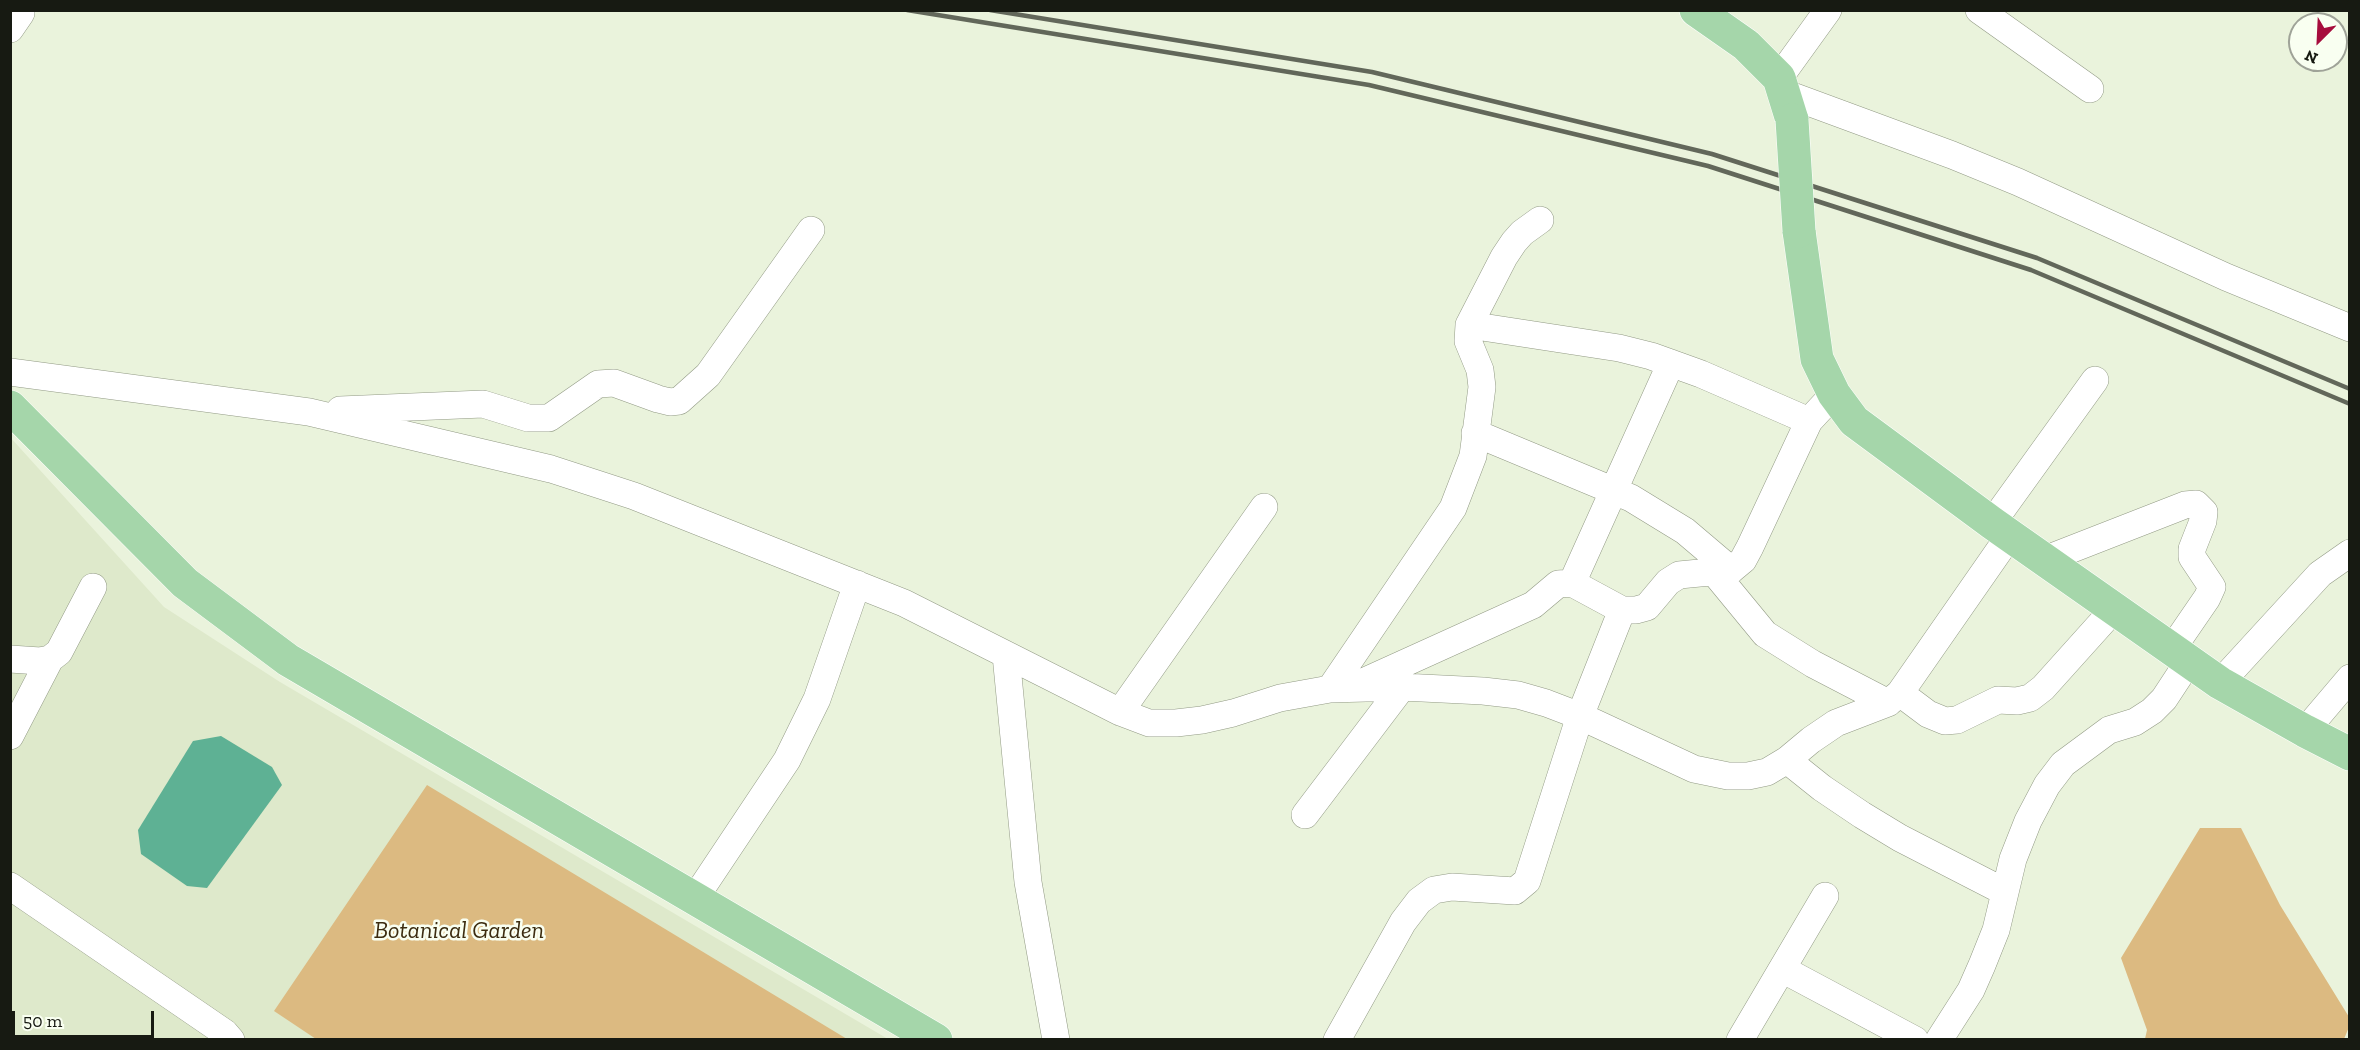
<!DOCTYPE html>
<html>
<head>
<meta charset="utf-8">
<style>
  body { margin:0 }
  #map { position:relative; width:2360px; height:1050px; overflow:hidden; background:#eaf3dc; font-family:"Zilla Slab",serif }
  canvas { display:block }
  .frame { position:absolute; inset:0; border:12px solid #171a12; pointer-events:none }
  .north { position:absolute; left:2288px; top:12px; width:60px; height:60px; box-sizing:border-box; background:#f9fff1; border:2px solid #9fa398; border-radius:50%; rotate:204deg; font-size:16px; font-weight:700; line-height:24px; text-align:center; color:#171a12 }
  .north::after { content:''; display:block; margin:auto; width:21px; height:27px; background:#a60d3d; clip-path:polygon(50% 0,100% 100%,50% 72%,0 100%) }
  .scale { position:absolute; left:12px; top:1011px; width:142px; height:27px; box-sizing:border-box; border:3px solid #171a12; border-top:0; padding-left:8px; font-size:18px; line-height:21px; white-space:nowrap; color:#171a12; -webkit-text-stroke:4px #f9fff1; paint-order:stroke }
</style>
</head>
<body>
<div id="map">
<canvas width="2360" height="1050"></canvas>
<div class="frame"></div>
<div class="north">N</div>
<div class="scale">50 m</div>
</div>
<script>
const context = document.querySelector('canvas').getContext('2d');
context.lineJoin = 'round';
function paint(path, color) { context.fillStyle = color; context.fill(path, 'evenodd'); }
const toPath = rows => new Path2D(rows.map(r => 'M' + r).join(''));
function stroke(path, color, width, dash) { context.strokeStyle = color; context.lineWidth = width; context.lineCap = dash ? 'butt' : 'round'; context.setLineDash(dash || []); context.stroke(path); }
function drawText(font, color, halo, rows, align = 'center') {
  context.font = font + ' "Zilla Slab",serif'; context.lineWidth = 5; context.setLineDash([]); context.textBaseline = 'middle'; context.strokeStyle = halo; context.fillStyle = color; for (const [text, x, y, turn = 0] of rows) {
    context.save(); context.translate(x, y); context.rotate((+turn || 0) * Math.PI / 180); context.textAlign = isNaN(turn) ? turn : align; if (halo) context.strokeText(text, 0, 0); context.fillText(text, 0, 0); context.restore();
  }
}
const built = toPath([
  [10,437,164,607,280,682,888,1039,11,1039]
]);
const green = toPath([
  [427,785,847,1039,316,1039,274,1011],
  [2200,828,2241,828,2280,905,2349,1017,2349,1027,2344,1039,2145,1039,2147,1030,2121,958]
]);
const water = toPath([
  [221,736,272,767,282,785,207,888,187,886,141,854,138,830,193,741]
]);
const minor = toPath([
  [1979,10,2090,89],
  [10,29,21,13],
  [1779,78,1828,10],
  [1784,93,1952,155,2018,182,2226,277,2350,328],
  [1469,325,1619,348,1651,356,1701,374,1809,421],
  [10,372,309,412,551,469,634,496,904,603,1120,712,1149,723,1176,723,1202,720,1233,713,1280,698,1330,689,1402,687,1483,691,1518,695,1546,703,1580,716,1694,769,1728,776,1748,776,1767,772,1787,760,1811,740,1836,723,1888,703,1900,693,2010,535],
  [340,410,483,404,528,418,549,418,598,384,614,383,658,399,670,402,679,401,708,375,811,230],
  [1475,433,1631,498,1685,531,1731,570],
  [1992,523,2095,380],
  [2044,560,2185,505,2196,504,2204,512,2203,521,2192,549,2192,557,2212,587,2207,598,2172,649],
  [1714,572,1765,634,1813,664,1888,703],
  [1572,583,1671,363],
  [1006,655,1028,882,1056,1040],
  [10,659,40,661,50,659,59,652,93,587],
  [1363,682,1533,605,1558,584,1572,583,1622,610,1636,610,1647,607,1668,582,1679,575,1731,570,1743,560,1750,547,1809,421,1834,394],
  [2220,683,2320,574,2350,553],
  [1330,689,1453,508,1473,456,1482,387,1480,370,1468,341,1469,325,1504,257,1514,242,1522,233,1540,220],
  [1900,693,1928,714,1945,721,1957,720,1998,700,2017,701,2030,698,2043,688,2114,609],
  [1120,712,1264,507],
  [2305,731,2350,678],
  [10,736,50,659],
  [1787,760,1822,788,1862,815,1900,838,2005,892],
  [1305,815,1402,687],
  [10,886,225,1033,231,1040],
  [695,898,787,760,817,699,857,584],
  [1782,969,1915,1040],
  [1337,1040,1403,922,1419,901,1434,890,1452,887,1515,891,1527,881,1580,716,1622,610],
  [1740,1040,1825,896],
  [1939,1040,1971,990,1982,965,1996,930,2013,859,2028,821,2047,785,2063,764,2109,730,2135,722,2152,711,2164,699,2189,661]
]);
const major = toPath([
  [1696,10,1746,45,1779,78,1792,120],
  [1799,231,1817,359,1834,394,1854,421,1992,523,2220,683,2305,731,2350,754],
  [10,407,185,583,288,660,936,1040]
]);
const rail = toPath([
  [907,10,1369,85,1708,166,2031,270,2350,404],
  [990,10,1372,72,1712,154,2037,258,2350,389]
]);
const majorBridge = toPath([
  [1792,120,1799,231]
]);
const parkNames = [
  ["Botanical Garden",459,931]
];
paint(built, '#dee9cb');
paint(green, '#dcba81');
paint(water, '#5eb194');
stroke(minor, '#929a85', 28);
stroke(major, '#fff', 34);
stroke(minor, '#fff', 27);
stroke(major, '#a5d6aa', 33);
stroke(rail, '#62675a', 4.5);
stroke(majorBridge, '#fff', 34, []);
stroke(majorBridge, '#a5d6aa', 33);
drawText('italic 24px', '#3c2c10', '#f9fff1', parkNames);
</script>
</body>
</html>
